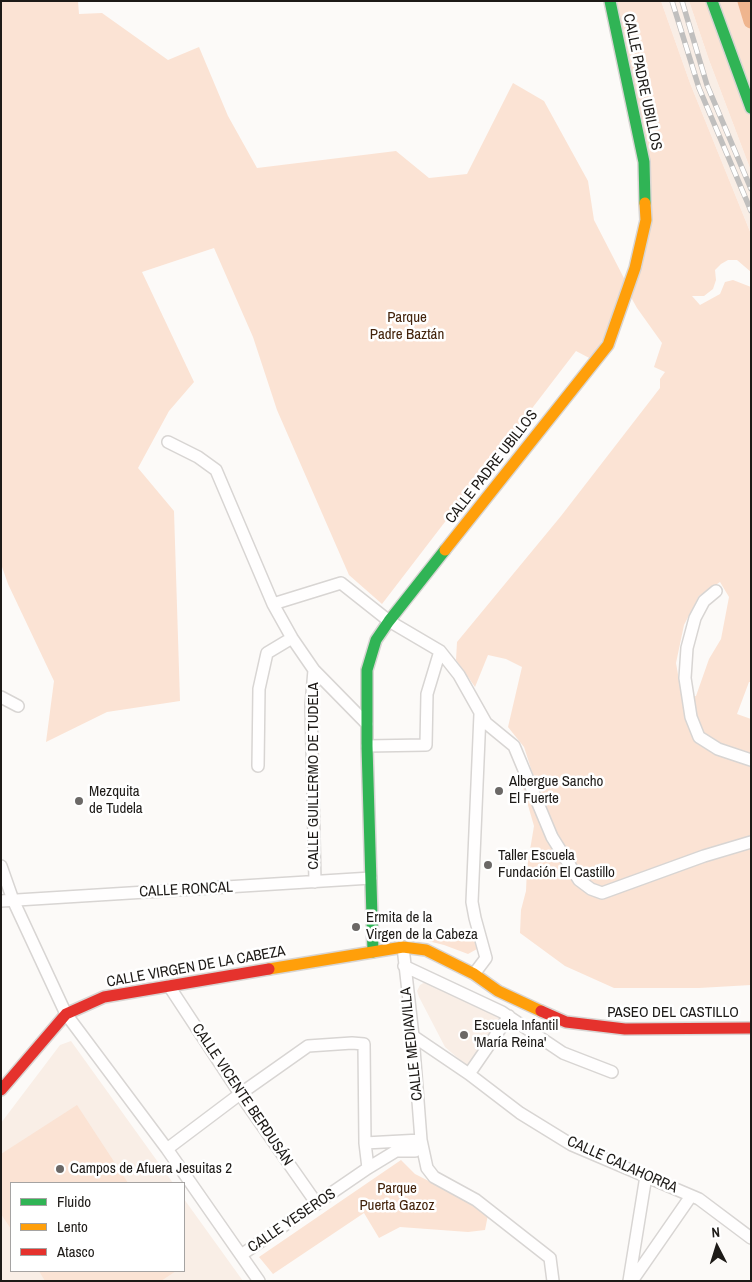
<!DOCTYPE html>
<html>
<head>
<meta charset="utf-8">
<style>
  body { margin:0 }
  #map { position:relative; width:752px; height:1282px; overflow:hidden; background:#fcfaf8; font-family:"Archivo Narrow",sans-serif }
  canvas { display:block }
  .frame { position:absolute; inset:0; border:2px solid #1d1a17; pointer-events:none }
  .legend { position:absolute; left:10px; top:1182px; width:175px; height:90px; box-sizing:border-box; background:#fff; border:1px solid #a5a3a2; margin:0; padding:6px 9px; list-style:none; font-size:15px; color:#1d1a17 }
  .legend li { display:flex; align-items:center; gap:10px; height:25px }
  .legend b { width:25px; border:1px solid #a5a3a2 }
  .north { position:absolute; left:692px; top:1222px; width:50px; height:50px; -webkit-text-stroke:4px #fff; paint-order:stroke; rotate:355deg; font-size:14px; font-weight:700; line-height:20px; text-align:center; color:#1d1a17 }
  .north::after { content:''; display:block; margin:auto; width:18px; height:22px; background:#1d1a17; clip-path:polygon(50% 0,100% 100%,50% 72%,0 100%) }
</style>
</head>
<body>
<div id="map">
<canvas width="752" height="1282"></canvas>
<div class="frame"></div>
<ul class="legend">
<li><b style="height:6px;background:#30b455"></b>Fluido</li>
<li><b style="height:6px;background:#ff9f0a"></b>Lento</li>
<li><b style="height:6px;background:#e5322d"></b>Atasco</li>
</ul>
<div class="north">N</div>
</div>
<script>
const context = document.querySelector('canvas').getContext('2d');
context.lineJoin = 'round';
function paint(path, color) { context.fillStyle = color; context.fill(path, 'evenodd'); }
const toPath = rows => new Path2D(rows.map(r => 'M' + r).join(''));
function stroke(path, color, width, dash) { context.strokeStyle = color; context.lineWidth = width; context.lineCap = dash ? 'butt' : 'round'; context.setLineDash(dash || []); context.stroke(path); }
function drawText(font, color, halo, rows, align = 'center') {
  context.font = font + ' "Archivo Narrow",sans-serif'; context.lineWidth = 5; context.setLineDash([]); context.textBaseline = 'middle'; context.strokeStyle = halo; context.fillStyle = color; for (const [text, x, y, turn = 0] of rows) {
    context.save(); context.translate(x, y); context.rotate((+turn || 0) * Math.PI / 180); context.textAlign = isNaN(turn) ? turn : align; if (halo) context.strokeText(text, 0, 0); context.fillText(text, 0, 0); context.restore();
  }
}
const built = toPath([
  [661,1,689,1,709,60,751,171,751,234,690,83],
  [425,982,501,1017,468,1067,445,1047,419,997,417,991,420,985],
  [71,1041,173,1183,11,1183,11,1271,184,1271,184,1199,243,1281,1,1281,1,1123,60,1045]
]);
const green = toPath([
  [1,1,78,1,79,14,102,13,168,60,199,47,228,116,257,168,396,151,429,178,467,174,513,83,544,101,588,181,594,220,628,286,593,360,576,351,382,604,349,575,277,410,253,337,214,248,142,272,194,382,169,411,138,468,174,511,180,701,107,712,46,742,54,681,8,584,1,564],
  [610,1,661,1,690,83,751,234,751,272,737,260,728,260,721,264,715,270,716,280,713,289,704,296,692,296,700,305,720,294,725,282,733,280,751,287,751,682,749,682,737,714,751,719,751,985,699,988,614,988,565,966,520,933,521,910,526,891,527,868,534,826,521,781,535,781,524,747,508,727,522,667,506,659,488,655,475,687,456,660,457,642,561,516,660,388,660,379,665,372,654,367,662,343,637,308,628,292,648,221],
  [720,582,729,597,721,639,709,659,696,696,682,697,676,663,684,625,699,596],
  [689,1,751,1,751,171,709,60],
  [472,933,475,936,477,949,468,954,444,945,412,937,418,935],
  [77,1105,128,1183,11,1183,11,1229,1,1214,1,1154],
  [401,1160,415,1174,480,1207,488,1215,485,1230,468,1232,400,1227,379,1238,364,1213,273,1274,259,1257],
  [39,1271,176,1271,161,1281,45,1281]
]);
const canal = toPath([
  [745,1,751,21]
]);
const street = toPath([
  [168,442,198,457,216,470,273,604,292,638,314,670,367,724],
  [716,591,704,601,695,618,687,648,685,678,691,717,699,737,718,749,751,760],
  [273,604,341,583,389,621,440,651,459,675,486,723,514,746,552,837,579,880,591,889,602,893,704,856,751,842],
  [314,670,311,705,315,882],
  [1,697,18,706],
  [367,746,426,745,427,694,440,651],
  [258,766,259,689,267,653,292,638],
  [1,866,13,900,66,1014,167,1149,259,1281],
  [1,901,371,878],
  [403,947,413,1036,421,1140,427,1168,434,1177,476,1200,550,1258,553,1281],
  [404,966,502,1012,563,1053,612,1072],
  [474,974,486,958,475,918,472,902,480,714],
  [169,986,240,1094,317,1204],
  [413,1036,469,1074,520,1113,572,1145,699,1199,751,1238],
  [469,1074,509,1016],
  [365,1143,421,1140],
  [167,1149,240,1094,308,1046,352,1043,364,1044,365,1143,368,1168],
  [241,1255,368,1168,396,1151,415,1151,419,1147,421,1140],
  [629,1281,646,1176],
  [632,1281,691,1196]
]);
const fast = toPath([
  [610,1,644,162,645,203],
  [712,1,751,108],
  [373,952,367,746,367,670,376,640,389,621,445,550]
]);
const slow = toPath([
  [445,550,608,345,635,268,646,220,645,203],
  [269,969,403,947,426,950,474,974,498,991,541,1011]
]);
const jam = toPath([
  [541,1011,566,1022,625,1029,751,1028],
  [1,1090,66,1014,104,997,269,969]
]);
const rail = toPath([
  [672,1,699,88,751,211],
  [682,1,707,85,751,189]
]);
const markers = [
  [499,791,5,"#6b6866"],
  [79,801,5,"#6b6866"],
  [488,865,5,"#6b6866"],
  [356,927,5,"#6b6866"],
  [464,1035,5,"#6b6866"],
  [60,1169,5,"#6b6866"]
];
const streetNames = [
  ["CALLE PADRE UBILLOS",642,82,78],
  ["CALLE PADRE UBILLOS",492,467,-52],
  ["CALLE GUILLERMO DE TUDELA",314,776,-90],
  ["CALLE RONCAL",186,890,-3],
  ["CALLE VIRGEN DE LA CABEZA",196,967,-10],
  ["PASEO DEL CASTILLO",673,1013],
  ["CALLE MEDIAVILLA",412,1044,-96],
  ["CALLE VICENTE BERDUSÁN",242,1095,56],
  ["CALLE CALAHORRA",622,1165,24],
  ["CALLE YESEROS",292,1221,-34]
];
const parkNames = [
  ["Parque",407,318],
  ["Padre Baztán",407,335],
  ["Parque",397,1189],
  ["Puerta Gazoz",397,1206]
];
const poiNames = [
  ["Albergue Sancho",509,782],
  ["El Fuerte",509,799],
  ["Mezquita",89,792],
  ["de Tudela",89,809],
  ["Taller Escuela",498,856],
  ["Fundación El Castillo",498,873],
  ["Ermita de la",366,918],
  ["Virgen de la Cabeza",366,935],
  ["Escuela Infantil",474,1026],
  ["'María Reina'",474,1043],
  ["Campos de Afuera Jesuitas 2",70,1169]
];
paint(built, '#f9eee6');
paint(green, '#fbe3d4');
stroke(canal, '#efb58e', 15);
stroke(street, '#d8d5d3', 14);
stroke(fast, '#d8d5d3', 14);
stroke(slow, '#d8d5d3', 14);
stroke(jam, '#d8d5d3', 14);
stroke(street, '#fffefe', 11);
stroke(fast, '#30b455', 11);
stroke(slow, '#ff9f0a', 11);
stroke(jam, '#e5322d', 11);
stroke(rail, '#c0bfbe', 5.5);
stroke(rail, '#fff', 4, [11]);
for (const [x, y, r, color] of markers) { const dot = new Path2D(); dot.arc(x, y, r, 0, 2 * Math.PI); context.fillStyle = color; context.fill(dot); stroke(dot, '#fff', 2); }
drawText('15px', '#1d1a17', '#fff', streetNames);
drawText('15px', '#43230b', '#fff', parkNames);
drawText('15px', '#1d1a17', '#fff', poiNames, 'left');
</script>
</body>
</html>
